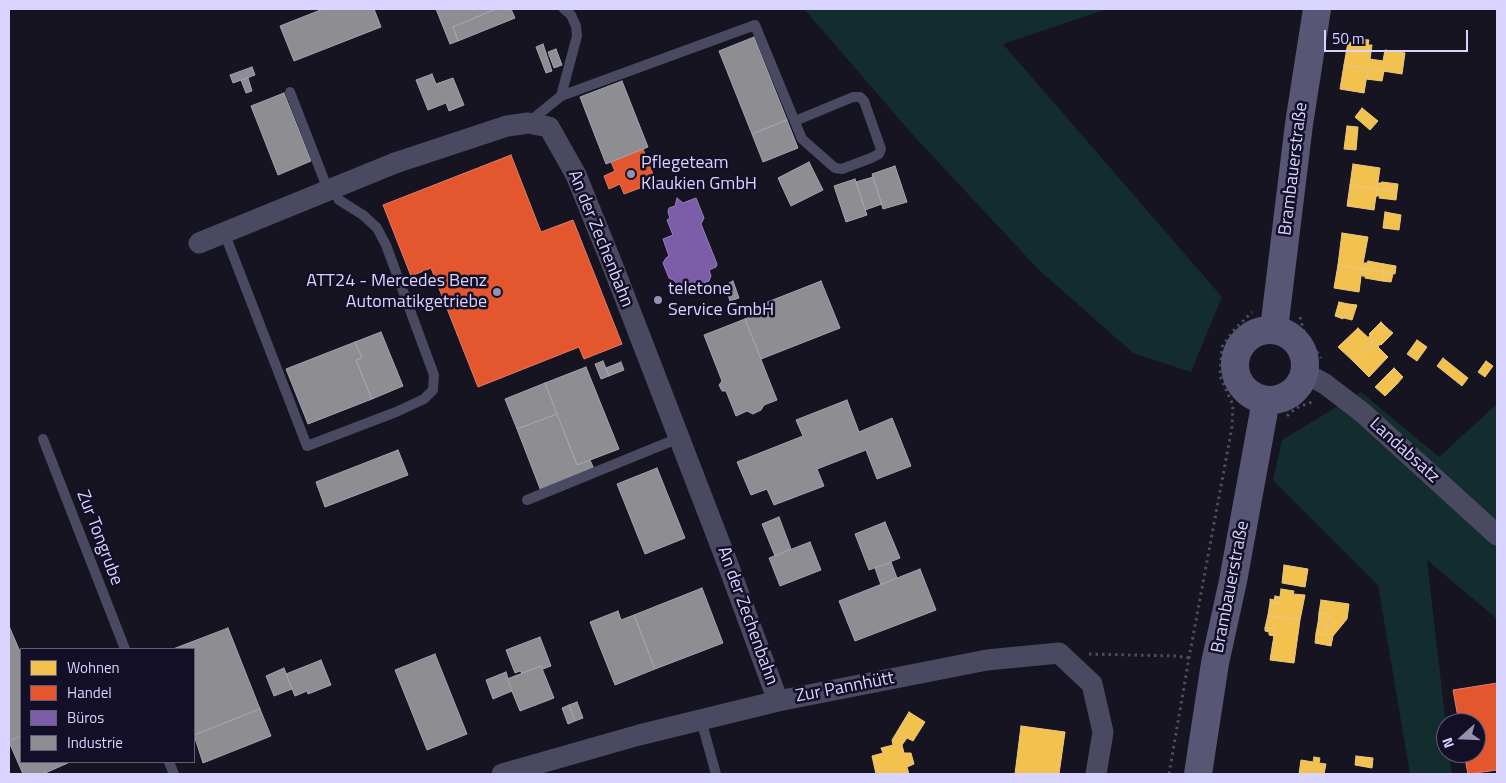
<!DOCTYPE html>
<html>
<head>
<meta charset="utf-8">
<style>
  body { margin:0 }
  #map { position:relative; width:1506px; height:783px; overflow:hidden; background:#161421; font-family:"Titillium Web",sans-serif }
  canvas { display:block }
  .frame { position:absolute; inset:0; border:10px solid #d9d4ff; pointer-events:none }
  .legend { position:absolute; left:20px; top:648px; width:175px; height:115px; box-sizing:border-box; background:#130f26; border:1px solid #625e7d; margin:0; padding:6px 9px; list-style:none; font-size:15px; color:#d9d4ff }
  .legend li { display:flex; align-items:center; gap:10px; height:25px }
  .legend b { width:25px; border:1px solid #625e7d }
  .north { position:absolute; left:1436px; top:713px; width:50px; height:50px; box-sizing:border-box; background:#130f26; border:1px solid #625e7d; border-radius:50%; rotate:250deg; font-size:14px; font-weight:700; line-height:20px; text-align:center; color:#d9d4ff }
  .north::after { content:''; display:block; margin:auto; width:18px; height:22px; background:#9591b1; clip-path:polygon(50% 0,100% 100%,50% 72%,0 100%) }
  .scale { position:absolute; left:1324px; top:30px; width:144px; height:22px; box-sizing:border-box; border:2px solid #d9d4ff; border-top:0; padding-left:6px; font-size:15px; line-height:18px; white-space:nowrap; color:#d9d4ff; -webkit-text-stroke:4px #130f26; paint-order:stroke }
</style>
</head>
<body>
<div id="map">
<canvas width="1506" height="783"></canvas>
<div class="frame"></div>
<ul class="legend">
<li><b style="height:14px;background:#f2c14e"></b>Wohnen</li>
<li><b style="height:14px;background:#e4572e"></b>Handel</li>
<li><b style="height:14px;background:#7b5ea7"></b>Büros</li>
<li><b style="height:14px;background:#8d8d92"></b>Industrie</li>
</ul>
<div class="north">N</div>
<div class="scale">50 m</div>
</div>
<script>
const context = document.querySelector('canvas').getContext('2d');
context.lineJoin = 'round';
function paint(path, color) { context.fillStyle = color; context.fill(path, 'evenodd'); }
const toPath = rows => new Path2D(rows.map(r => 'M' + r).join(''));
function stroke(path, color, width, dash) { context.strokeStyle = color; context.lineWidth = width; context.lineCap = dash ? 'butt' : 'round'; context.setLineDash(dash || []); context.stroke(path); }
function drawText(font, color, halo, rows, align = 'center') {
  context.font = font + ' "Titillium Web",sans-serif'; context.lineWidth = 5; context.setLineDash([]); context.textBaseline = 'middle'; context.strokeStyle = halo; context.fillStyle = color; for (const [text, x, y, turn = 0] of rows) {
    context.save(); context.translate(x, y); context.rotate((+turn || 0) * Math.PI / 180); context.textAlign = isNaN(turn) ? turn : align; if (halo) context.strokeText(text, 0, 0); context.fillText(text, 0, 0); context.restore();
  }
}
const green = toPath([
  [804,9,1107,9,1003,44,1222,297,1191,372,1133,353,1038,269,913,135],
  [1361,392,1439,457,1497,404,1497,619,1427,560,1446,725,1446,753,1449,753,1452,774,1410,774,1378,585,1273,480,1282,440]
]);
const homes = toPath([
  [1360,39,1369,40,1368,45,1372,45,1370,59,1383,61,1385,50,1405,53,1402,74,1344,65,1348,42,1360,44,1360,39],
  [1344,65,1368,69,1364,93,1340,89,1344,65],
  [1368,69,1384,71,1382,81,1366,79,1368,69],
  [1362,108,1378,121,1370,130,1355,117,1362,108],
  [1347,126,1358,127,1356,150,1344,149,1347,126],
  [1353,164,1380,168,1377,189,1350,185,1353,164],
  [1382,182,1398,184,1397,192,1377,189,1378,183,1381,183,1382,182],
  [1350,185,1377,189,1374,210,1347,206,1350,185],
  [1377,189,1397,192,1396,200,1379,198,1380,196,1376,196,1377,189],
  [1385,212,1401,215,1399,230,1383,228,1385,212],
  [1342,233,1368,237,1362,269,1338,265,1342,233],
  [1368,261,1384,264,1383,272,1362,269,1364,263,1367,263,1368,261],
  [1384,264,1396,266,1395,274,1383,272,1384,264],
  [1338,265,1362,269,1359,292,1334,288,1338,265],
  [1362,269,1383,272,1382,281,1365,278,1365,276,1362,276,1362,269],
  [1383,272,1393,274,1391,282,1382,281,1383,272],
  [1339,302,1348,304,1343,319,1335,316,1339,302],
  [1348,304,1357,305,1352,320,1344,318,1348,304],
  [1381,322,1387,328,1373,342,1368,338,1370,335,1369,334,1381,322],
  [1358,328,1373,342,1354,362,1338,347,1358,328],
  [1387,328,1393,333,1381,345,1380,344,1378,347,1373,342,1387,328],
  [1417,340,1427,347,1417,361,1407,354,1417,340],
  [1373,342,1388,357,1369,377,1354,362,1373,342],
  [1443,358,1468,378,1462,386,1437,366,1443,358],
  [1486,361,1493,366,1485,377,1478,372,1486,361],
  [1394,368,1403,377,1397,384,1387,375,1394,368],
  [1387,375,1397,384,1385,396,1375,387,1387,375],
  [1284,565,1308,569,1305,587,1282,583,1284,565],
  [1281,589,1294,591,1293,594,1305,595,1300,620,1268,615,1270,602,1279,604,1281,589],
  [1275,596,1280,597,1279,604,1270,602,1270,599,1274,600,1275,596],
  [1321,600,1349,604,1347,619,1333,636,1331,646,1315,643,1316,633,1327,635,1330,614,1319,613,1321,600],
  [1319,613,1330,614,1329,625,1318,623,1319,613],
  [1268,615,1300,620,1294,663,1270,660,1275,629,1265,628,1268,615],
  [1318,623,1329,625,1327,635,1316,633,1318,623],
  [1265,628,1275,629,1274,636,1269,635,1269,632,1265,631,1265,628],
  [909,712,925,722,913,741,907,738,902,745,904,753,911,753,914,764,907,767,909,774,876,774,872,756,883,753,881,748,893,745,892,740,909,712],
  [1021,726,1065,732,1059,774,1015,774,1021,726],
  [1356,756,1373,758,1372,768,1355,765,1356,756],
  [1314,757,1320,758,1319,763,1326,764,1324,774,1299,774,1301,760,1313,762,1314,757]
]);
const shops = toPath([
  [643,149,656,182,624,194,620,184,609,189,604,176,615,171,611,162,643,149],
  [511,155,541,232,573,220,622,344,584,359,579,347,478,387,431,268,411,276,383,205,511,155],
  [1497,683,1497,770,1468,774,1464,753,1476,753,1476,723,1459,723,1453,690,1497,683]
]);
const offices = toPath([
  [677,198,683,203,696,198,704,218,701,224,717,264,716,267,709,270,711,276,709,281,685,290,677,287,675,281,669,278,663,263,666,258,669,256,663,239,673,235,667,220,670,218,668,212,669,208,675,206,677,198]
]);
const industry = toPath([
  [323,9,374,9,381,27,294,61,280,26,323,9],
  [436,9,496,9,453,27,458,41,450,44,436,9],
  [496,9,511,9,515,18,458,41,453,27,496,9],
  [754,37,787,120,752,134,719,51,754,37],
  [543,44,552,71,546,73,536,47,543,44],
  [556,49,562,65,554,68,548,52,556,49],
  [252,67,255,75,233,83,230,75,252,67],
  [432,74,436,84,453,78,464,105,449,111,446,103,428,110,416,80,432,74],
  [248,78,252,91,246,93,241,80,248,78],
  [622,81,648,147,606,164,580,97,622,81],
  [284,93,311,161,278,175,251,106,284,93],
  [787,120,798,148,763,162,752,134,787,120],
  [809,162,823,190,791,206,778,178,809,162],
  [895,166,907,202,883,209,872,174,895,166],
  [873,177,882,204,865,210,856,182,873,177],
  [855,179,867,215,846,222,834,186,855,179],
  [733,281,739,298,730,301,725,285,733,281],
  [821,281,840,328,761,359,745,319,763,312,760,305,821,281],
  [745,319,777,400,764,405,761,410,753,414,747,411,736,416,726,391,722,391,719,385,722,381,704,335,745,319],
  [381,332,403,386,372,399,356,360,362,358,355,342,381,332],
  [355,342,362,358,356,360,372,399,308,424,286,369,355,342],
  [603,361,609,376,601,379,595,364,603,361],
  [621,362,624,370,609,376,606,368,621,362],
  [586,367,619,449,577,465,545,383,586,367],
  [545,383,557,414,517,429,505,399,545,383],
  [847,400,859,432,892,418,911,466,877,479,866,450,817,469,824,486,774,505,767,489,751,495,737,462,803,436,796,420,847,400],
  [557,414,577,465,590,460,594,469,541,491,517,429,557,414],
  [398,450,408,475,325,507,316,482,398,450],
  [657,468,685,538,645,554,617,484,657,468],
  [779,517,791,549,775,556,762,524,779,517],
  [885,522,900,558,869,570,855,534,885,522],
  [810,542,821,570,780,586,769,558,810,542],
  [891,562,897,578,881,585,875,568,891,562],
  [920,569,936,610,855,641,839,601,920,569],
  [702,588,723,643,655,669,634,615,702,588],
  [618,611,621,620,634,615,655,669,615,685,590,622,618,611],
  [9,626,21,654,21,736,9,741,9,626],
  [228,628,260,709,194,735,194,649,173,649,228,628],
  [540,637,551,666,543,669,541,666,522,673,520,671,515,673,506,650,540,637],
  [435,654,467,734,427,750,395,670,435,654],
  [321,660,331,685,308,694,307,691,295,696,286,674,321,660],
  [541,666,554,698,520,711,507,679,541,666],
  [284,668,292,689,274,696,266,676,284,668],
  [506,672,512,691,493,699,486,680,506,672],
  [577,702,583,718,575,721,569,705,577,702],
  [569,705,575,721,568,724,562,708,569,705],
  [260,709,271,736,203,763,194,735,260,709],
  [21,736,21,762,70,762,43,774,23,774,9,742,21,736]
]);
const path = toPath([
  [1300,317,1304,332,1321,358],
  [1287,416,1296,408,1312,402,1313,400],
  [1089,654,1176,656,1190,658],
  [1169,774,1189,658,1232,427,1233,405,1220,376,1222,347,1233,331,1252,312]
]);
const lane = toPath([
  [290,92,328,190],
  [561,96,577,36,576,26,571,15,564,9],
  [529,122,561,96,755,25,802,139,835,168,842,169,871,158,879,154,881,149,864,101,860,97,853,97,795,121],
  [224,232,307,446,396,412,424,399,433,390,434,375,386,245,377,228,363,215,339,200,333,188],
  [43,439,125,649],
  [527,500,679,438],
  [701,720,716,774],
  [169,762,174,774]
]);
const street = toPath([
  [199,243,395,163,507,126,528,123,549,127,576,175,614,269,727,562,778,701],
  [1305,373,1325,384,1363,413,1497,535],
  [502,774,639,735,778,701,987,660,1059,653,1092,684,1103,732,1096,774]
]);
const secondary = toPath([
  [1274,329,1299,124,1317,9],
  '1235 365a35 35 0 1 1 70 0a35 35 0 1 1-70 0Z',
  [1198,774,1215,663,1233,581,1266,400]
]);
const markers = [
  [631,174,5,"#9591b1"],
  [497,292,5,"#9591b1"],
  [658,300,5,"#9591b1"]
];
const poiNames = [
  ["Pflegeteam",641,164],
  ["Klaukien GmbH",641,185],
  ["ATT24 - Mercedes Benz",487,282,"right"],
  ["Automatikgetriebe",487,303,"right"],
  ["teletone",668,290],
  ["Service GmbH",668,311]
];
const streetNames = [
  ["Brambauerstraße",1294,169,-83],
  ["An der Zechenbahn",600,239,68],
  ["Landabsatz",1404,451,42],
  ["Zur Tongrube",99,538,69],
  ["Brambauerstraße",1231,587,-79],
  ["An der Zechenbahn",747,616,70],
  ["Zur Pannhütt",845,688,-11]
];
paint(green, '#132c2d');
paint(homes, '#f2c14e');
stroke(homes, '#eac783', 1);
paint(shops, '#e4572e');
stroke(shops, '#e17c6d', 1);
paint(offices, '#7b5ea7');
stroke(offices, '#9781c1', 1);
paint(industry, '#8d8d92');
stroke(industry, '#a4a2b3', 1);
stroke(path, '#44505f', 3, [2.5, 4]);
stroke(lane, '#4a4962', 10);
stroke(street, '#4a4962', 21);
stroke(secondary, '#575674', 28);
for (const [x, y, r, color] of markers) { const dot = new Path2D(); dot.arc(x, y, r, 0, 2 * Math.PI); context.fillStyle = color; context.fill(dot); stroke(dot, '#130f26', 2); }
drawText('18px', '#d9d4ff', '#130f26', poiNames, 'left');
drawText('18px', '#d9d4ff', '#130f26', streetNames);
</script>
</body>
</html>
